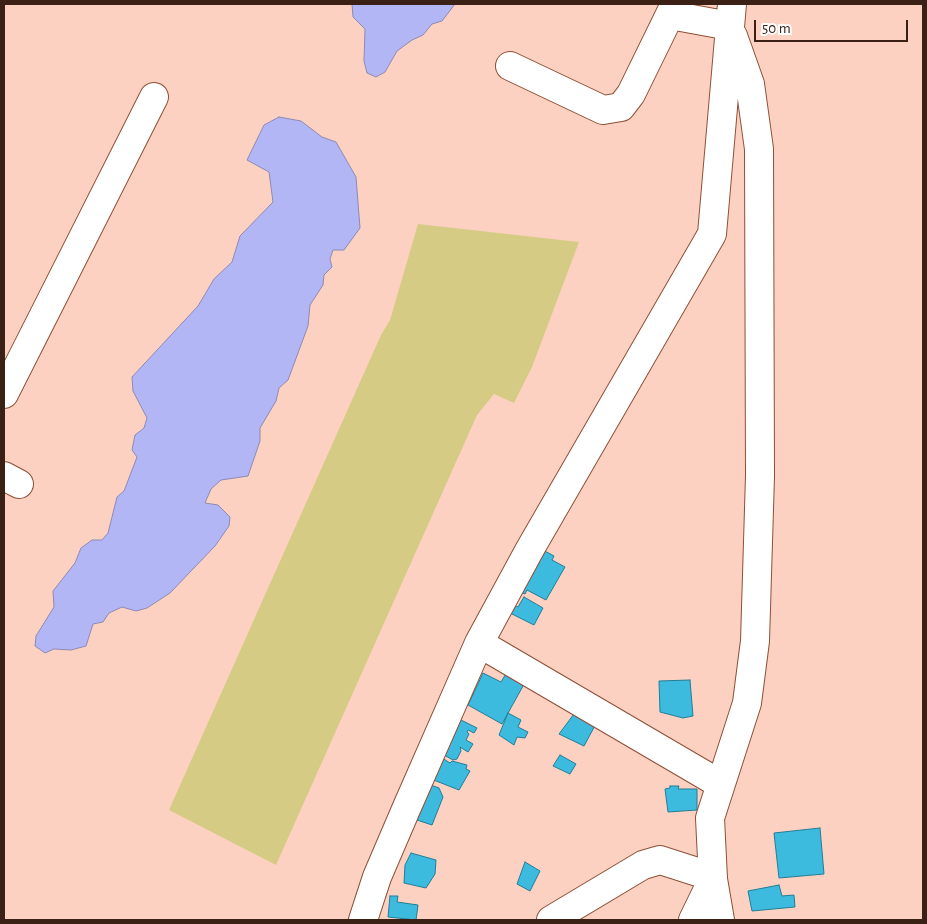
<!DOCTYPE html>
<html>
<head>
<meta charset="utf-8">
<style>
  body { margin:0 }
  #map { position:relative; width:927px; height:924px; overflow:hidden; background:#fdd1c1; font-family:"Alegreya Sans",sans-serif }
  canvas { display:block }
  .frame { position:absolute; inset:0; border:5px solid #3a2015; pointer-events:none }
  .scale { position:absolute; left:754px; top:20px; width:154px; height:22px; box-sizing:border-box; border:2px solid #3a2015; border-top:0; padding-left:6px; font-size:15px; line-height:18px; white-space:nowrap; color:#3a2015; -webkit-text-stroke:4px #fdfdfd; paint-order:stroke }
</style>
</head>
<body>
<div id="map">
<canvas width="927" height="924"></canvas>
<div class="frame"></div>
<div class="scale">50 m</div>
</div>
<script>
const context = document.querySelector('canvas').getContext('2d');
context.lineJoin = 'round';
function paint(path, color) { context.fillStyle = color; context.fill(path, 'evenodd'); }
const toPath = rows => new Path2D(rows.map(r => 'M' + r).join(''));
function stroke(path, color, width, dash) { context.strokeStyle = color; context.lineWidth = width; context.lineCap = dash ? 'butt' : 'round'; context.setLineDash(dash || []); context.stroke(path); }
const green = toPath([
  [418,224,579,242,532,367,514,403,494,394,477,415,276,865,169,810,381,335,390,320]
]);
const water = toPath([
  [352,4,455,4,442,21,432,24,423,35,412,40,397,51,385,72,376,77,367,73,364,61,365,29,353,17,352,4],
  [279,117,301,121,322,137,336,142,356,177,360,228,344,250,333,250,330,259,332,267,324,275,323,285,310,305,308,326,288,380,279,388,276,401,260,428,260,441,248,476,221,480,211,489,205,503,218,505,230,517,229,526,215,546,170,593,147,608,136,611,122,607,109,613,103,622,93,624,86,646,71,650,54,649,45,653,35,646,36,636,54,607,53,591,75,563,81,548,92,540,102,540,108,533,117,497,124,491,137,457,132,450,135,435,144,428,147,418,133,391,132,377,198,306,214,279,232,262,240,236,273,202,269,172,247,160,264,125,279,117]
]);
const building = toPath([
  [543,550,554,556,552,560,565,567,546,600,527,590,525,594,520,592,543,550],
  [524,597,543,608,534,625,508,612,511,604,518,607,524,597],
  [510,667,528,677,502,724,468,705,483,673,501,682,510,667],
  [690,680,693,716,683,718,660,712,659,681,690,680],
  [577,710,598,720,584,746,559,734,577,710],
  [508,713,521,720,518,727,528,732,525,738,517,737,514,745,499,735,508,713],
  [451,715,477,728,474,733,468,730,467,732,469,734,466,740,473,744,468,752,460,747,461,751,457,759,453,760,435,750,451,715],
  [436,754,450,763,452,761,467,765,466,769,470,771,459,790,426,777,436,754],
  [560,755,576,764,570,774,553,766,560,755],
  [428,784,439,788,443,797,432,825,414,819,428,784],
  [670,786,679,786,678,789,697,789,697,810,668,812,665,789,670,788,670,786],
  [820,828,824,874,779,878,774,833,820,828],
  [411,853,436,860,435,874,426,888,404,883,405,865,411,853],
  [525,862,540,871,530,891,517,884,525,862],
  [779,885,782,896,794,895,795,907,752,911,748,891,779,885],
  [390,896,398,896,397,902,418,905,416,920,388,917,390,896]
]);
const minor = toPath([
  [670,15,730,26],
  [510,66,603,110,621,107,631,94,675,4],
  [4,394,154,97],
  [4,476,19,484],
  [479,643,720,784],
  [713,879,720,920],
  [363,920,377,877,407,807,479,643,530,549,712,234,732,4],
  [551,920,643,865,660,860,713,877],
  [693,920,713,879,710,818,747,703,755,641,760,476,759,149,750,84,733,36]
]);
paint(green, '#d5cb84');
paint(water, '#b2b6f5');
stroke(water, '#8e89b2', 1);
paint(building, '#3dbbdf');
stroke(building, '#217d96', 1);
stroke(minor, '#8d4f37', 30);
stroke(minor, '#fff', 28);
</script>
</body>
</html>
